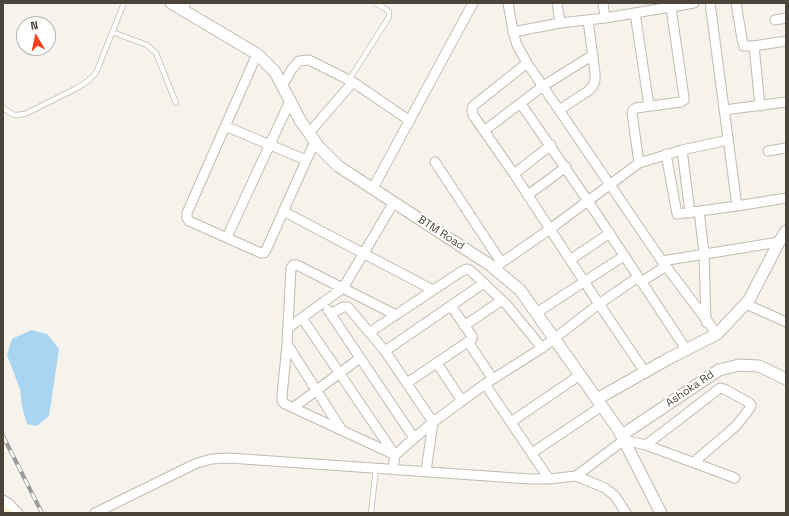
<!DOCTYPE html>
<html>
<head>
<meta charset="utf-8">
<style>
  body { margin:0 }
  #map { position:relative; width:789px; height:516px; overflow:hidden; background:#f6f3ec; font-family:"Space Grotesk",sans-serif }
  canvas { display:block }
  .frame { position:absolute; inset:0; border:4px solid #4b4439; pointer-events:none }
  .north { position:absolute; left:16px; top:16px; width:40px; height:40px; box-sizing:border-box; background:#fff; border:1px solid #b7b4b0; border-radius:50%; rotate:351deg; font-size:11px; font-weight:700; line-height:16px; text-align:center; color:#4b4439 }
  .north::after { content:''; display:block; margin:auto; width:14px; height:18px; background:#fc3f1d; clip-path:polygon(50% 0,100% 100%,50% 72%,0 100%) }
</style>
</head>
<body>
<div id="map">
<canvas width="789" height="516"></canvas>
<div class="frame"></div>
<div class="north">N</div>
</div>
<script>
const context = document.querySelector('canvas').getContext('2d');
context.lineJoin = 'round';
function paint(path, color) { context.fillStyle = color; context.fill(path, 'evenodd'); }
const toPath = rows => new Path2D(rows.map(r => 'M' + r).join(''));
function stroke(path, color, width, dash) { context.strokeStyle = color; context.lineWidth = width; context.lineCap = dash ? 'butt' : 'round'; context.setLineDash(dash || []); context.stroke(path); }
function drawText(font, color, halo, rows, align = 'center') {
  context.font = font + ' "Space Grotesk",sans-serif'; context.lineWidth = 4; context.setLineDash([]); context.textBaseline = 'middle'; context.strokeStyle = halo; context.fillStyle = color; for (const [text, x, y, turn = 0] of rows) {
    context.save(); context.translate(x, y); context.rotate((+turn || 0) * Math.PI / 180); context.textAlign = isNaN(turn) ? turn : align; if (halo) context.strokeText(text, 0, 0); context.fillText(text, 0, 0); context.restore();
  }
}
const water = toPath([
  [31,330,47,334,59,349,49,416,37,426,27,424,22,407,20,389,7,355,12,339]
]);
const service = toPath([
  [184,11,188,3],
  [112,32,147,45,156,53,176,103],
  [349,80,389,17,389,12,387,10,376,3],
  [3,108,14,115,25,114,77,88,88,81,96,73,124,3],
  [371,513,376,468]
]);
const minor = toPath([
  [508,3,513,32,517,45,527,63,662,261,717,334],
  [557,3,560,23],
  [603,3,605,18],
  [710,3,737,206],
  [736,3,742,39,744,46,754,46,786,41],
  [635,13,649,106],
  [775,20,786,18],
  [513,32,560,23,605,18,694,3],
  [754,46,760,106],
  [257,54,187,213,187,218,189,221,261,253,264,253,266,250,315,141],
  [527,63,473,106,472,111,473,115,514,174,599,304,645,372],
  [282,86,292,69,299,61,309,60,353,82,410,121],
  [521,104,588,201,686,349],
  [559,110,588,91,593,86,595,80,595,73,588,20],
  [724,110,786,102],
  [225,126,306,160],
  [484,131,543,86,593,55],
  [309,133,353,82],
  [682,150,690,213],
  [768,151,786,148],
  [666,154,677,214,737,206,786,198],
  [435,162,501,262],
  [639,163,632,113,633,110,636,108,681,102,684,100,684,97,671,8],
  [514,174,551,145],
  [373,188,473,3],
  [528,195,566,167],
  [283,211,433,290],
  [699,211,704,253,706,322],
  [227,237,290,101],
  [570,260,610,233],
  [662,261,779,242],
  [494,268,550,229,639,163,682,150,728,140],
  [641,282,666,266],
  [746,304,786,322],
  [328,310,414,438],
  [536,313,624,256],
  [331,314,343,307,348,307,385,351,433,422,426,471],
  [302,318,395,455,393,469],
  [464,326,502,300],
  [288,328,343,288,394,202],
  [370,332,462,271,467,269,471,271,507,305,542,348],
  [468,342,493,379],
  [287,344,341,429],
  [385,351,484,283],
  [437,363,462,401],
  [407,383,472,339,472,336,451,306],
  [485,384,549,479],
  [294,407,360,358],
  [511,422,580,375],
  [646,445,720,388,724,389,748,402,751,405,750,408,736,426,694,462],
  [532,453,602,406],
  [395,455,285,404,282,401,282,396,287,344,291,268,293,265,297,265,396,315],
  [395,455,433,422,485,384,542,348,599,304,638,277],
  [576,476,605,488,615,496,626,513],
  [3,500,8,503,18,513],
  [95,513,197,463,212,459,229,458,530,479,549,479,576,476,624,440,646,445,735,478]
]);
const tertiary = toPath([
  [171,3,257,54,275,72,300,120,318,146,338,166,490,265,520,290,618,429,661,513],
  [597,399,668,359,717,334,749,300,779,242,786,231],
  [622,435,719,370,739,365,759,366,786,379]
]);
const secondary = toPath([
  [3,512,4,513]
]);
const rail = toPath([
  [3,436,42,513]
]);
const streetNames = [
  ["BTM Road",441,233,33],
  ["Ashoka Rd",690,389,-34]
];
paint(water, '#a9d4f2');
stroke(service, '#c2bbae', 6);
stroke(minor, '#c2bbae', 11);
stroke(tertiary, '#c2bbae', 13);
stroke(secondary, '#d6c79b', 14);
stroke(service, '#fff', 4.5);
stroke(minor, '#fff', 9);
stroke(tertiary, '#fff', 11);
stroke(secondary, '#fff3cd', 12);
stroke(rail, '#9a9a9a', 4);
stroke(rail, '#fff', 2.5, [8]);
drawText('11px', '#4b4439', '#fff', streetNames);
</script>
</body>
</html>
